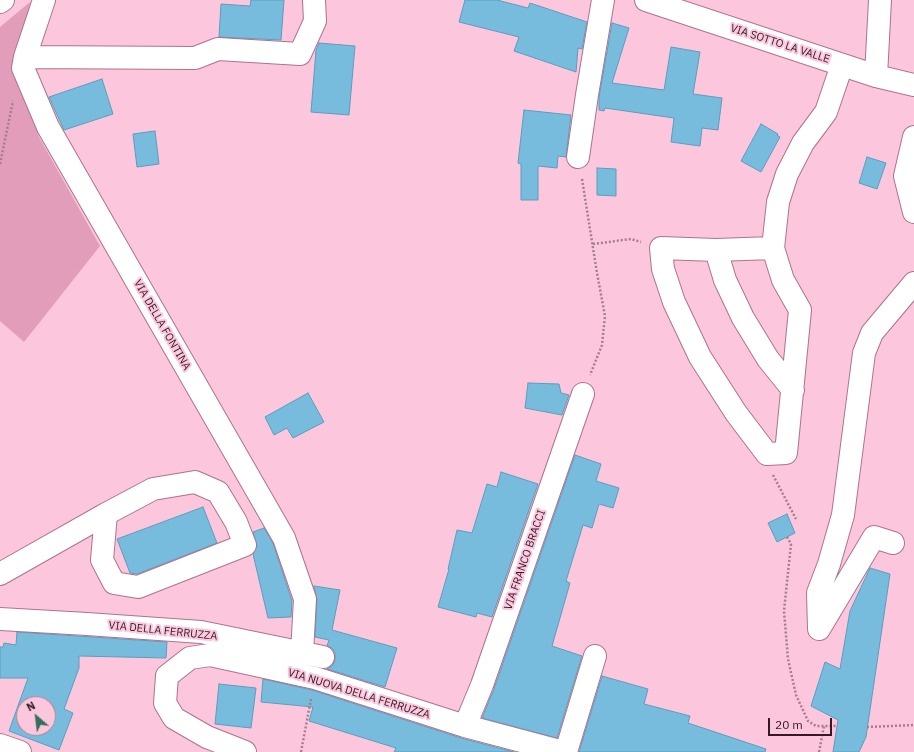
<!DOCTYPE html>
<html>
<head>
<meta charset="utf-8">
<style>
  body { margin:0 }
  #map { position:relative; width:914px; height:752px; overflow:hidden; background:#fcc7dd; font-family:"IBM Plex Sans",sans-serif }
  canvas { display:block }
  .north { position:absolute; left:16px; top:696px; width:40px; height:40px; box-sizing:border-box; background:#fcc7dd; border:1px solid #ab8293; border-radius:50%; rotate:332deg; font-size:11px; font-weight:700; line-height:16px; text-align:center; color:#321a25 }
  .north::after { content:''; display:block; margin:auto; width:14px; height:18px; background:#33715e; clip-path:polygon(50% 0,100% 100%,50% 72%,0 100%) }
  .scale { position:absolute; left:768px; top:718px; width:64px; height:18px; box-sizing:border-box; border:2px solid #321a25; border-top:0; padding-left:5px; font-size:12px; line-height:14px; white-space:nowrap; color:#321a25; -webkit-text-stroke:3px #fcc7dd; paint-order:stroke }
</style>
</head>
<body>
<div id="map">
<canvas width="914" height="752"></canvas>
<div class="north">N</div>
<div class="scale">20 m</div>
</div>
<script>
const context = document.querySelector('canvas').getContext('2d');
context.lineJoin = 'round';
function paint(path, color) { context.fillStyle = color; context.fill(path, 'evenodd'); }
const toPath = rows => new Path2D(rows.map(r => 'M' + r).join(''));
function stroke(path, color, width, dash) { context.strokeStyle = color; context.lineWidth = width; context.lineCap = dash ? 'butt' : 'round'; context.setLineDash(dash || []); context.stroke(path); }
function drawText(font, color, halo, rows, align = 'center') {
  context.font = font + ' "IBM Plex Sans",sans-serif'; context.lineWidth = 4; context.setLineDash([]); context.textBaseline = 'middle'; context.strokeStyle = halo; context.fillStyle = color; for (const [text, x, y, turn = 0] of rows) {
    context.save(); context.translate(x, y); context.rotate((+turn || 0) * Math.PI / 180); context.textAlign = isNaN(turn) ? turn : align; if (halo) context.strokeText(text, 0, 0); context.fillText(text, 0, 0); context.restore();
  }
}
const green = toPath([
  [30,2,19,66,22,82,39,137,100,246,24,342,0,321,0,27]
]);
const building = toPath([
  [251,0,284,0,281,40,219,37,221,4,250,6,251,0],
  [465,0,497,0,528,8,530,3,587,22,582,49,578,48,576,72,514,51,519,37,459,22,465,0],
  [612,23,629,28,612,83,664,90,671,47,700,52,693,94,722,98,718,130,702,128,700,146,671,142,674,118,605,108,604,111,599,110,599,97,612,23],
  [319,43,355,46,349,115,311,112,316,50,319,43],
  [102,79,113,114,64,130,49,97,102,79],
  [524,110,571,115,566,157,558,156,557,168,538,166,538,200,521,200,521,164,518,163,524,110],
  [761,124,778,134,777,135,780,137,761,172,741,161,761,124],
  [155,131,159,164,137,167,133,134,155,131],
  [867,157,886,163,877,189,859,183,867,157],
  [597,168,616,169,616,196,597,195,597,168],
  [528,383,559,384,561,393,569,395,562,415,525,408,528,383],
  [308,393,324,422,293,438,287,428,274,435,265,417,308,393],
  [575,455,601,464,596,481,619,488,613,508,599,504,592,528,583,525,566,581,570,583,552,646,582,656,557,738,482,718,494,689,575,455],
  [501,472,538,484,492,617,477,613,476,617,438,607,449,569,448,569,457,530,472,533,487,484,497,487,501,472],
  [203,507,217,543,137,574,130,573,117,539,203,507],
  [787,514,795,533,777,542,768,523,787,514],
  [264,528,273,543,292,601,291,617,268,618,253,554,257,546,253,532,264,528],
  [870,568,890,574,866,737,859,752,833,752,838,720,811,706,825,662,840,669,850,611,870,568],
  [314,586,340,590,332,630,397,648,385,687,327,669,333,665,335,660,335,653,332,648,327,646,329,640,315,637,317,600,314,586],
  [17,632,167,642,166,658,79,656,79,668,64,709,73,713,59,750,9,731,28,678,0,678,0,647,3,647,4,643,16,645,17,632],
  [24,704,48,704,48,728,24,728,24,704],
  [602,676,648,689,644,704,690,716,688,723,766,749,765,752,579,752,602,676],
  [263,679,312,690,461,738,514,752,394,752,396,748,309,721,313,707,261,702,263,679],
  [219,684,256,688,251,728,215,724,219,684]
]);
const path = toPath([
  [0,164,13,101],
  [582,179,597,273,605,316,602,345,590,375],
  [593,244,631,239,641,242],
  [773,475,796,519],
  [787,537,791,544,784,611,788,659,796,695,808,721,816,726,837,726],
  [867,727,914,725],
  [301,752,311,699],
  [819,752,824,726]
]);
const minor = toPath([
  [44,0,25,57,23,68,48,127,284,538,305,599,302,653],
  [646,0,876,76,914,85],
  [0,2,3,0],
  [25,57,195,58,218,49,300,54,315,21,314,0],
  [876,76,880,0],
  [914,137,905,176,914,212],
  [578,157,587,95,603,0],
  [773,248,716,250,661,248,663,269,674,302,700,357,736,413,767,454,786,453,800,310,783,280,773,248,778,202,787,174,803,143,826,112,842,65],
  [716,250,725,280,743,318,768,359,793,390],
  [893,543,874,537,819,629,818,593,829,564,843,515,864,353,872,333,914,283],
  [0,574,106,514,153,489,195,482,218,492,236,522,245,545,138,587,114,583,102,560,106,514],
  [0,619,87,624,201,632,323,657],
  [465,726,482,685,583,394],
  [0,745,20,752],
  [245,752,207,737,174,718,165,703,167,676,190,658,210,655,315,678,465,726,563,752],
  [566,752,595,656]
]);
const streetNames = [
  ["VIA SOTTO LA VALLE",780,44,18],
  ["VIA DELLA FONTINA",162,325,60],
  ["VIA FRANCO BRACCI",525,560,-71],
  ["VIA DELLA FERRUZZA",163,631,6],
  ["VIA NUOVA DELLA FERRUZZA",359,694,17]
];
paint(green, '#e29dbb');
paint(building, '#78bcdd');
stroke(building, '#5a9dbd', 1);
stroke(minor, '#ae728d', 24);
stroke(path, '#a57d8e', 2.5, [2, 2]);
stroke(minor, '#fff', 22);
drawText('11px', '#321a25', '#fcc7dd', streetNames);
</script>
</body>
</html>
